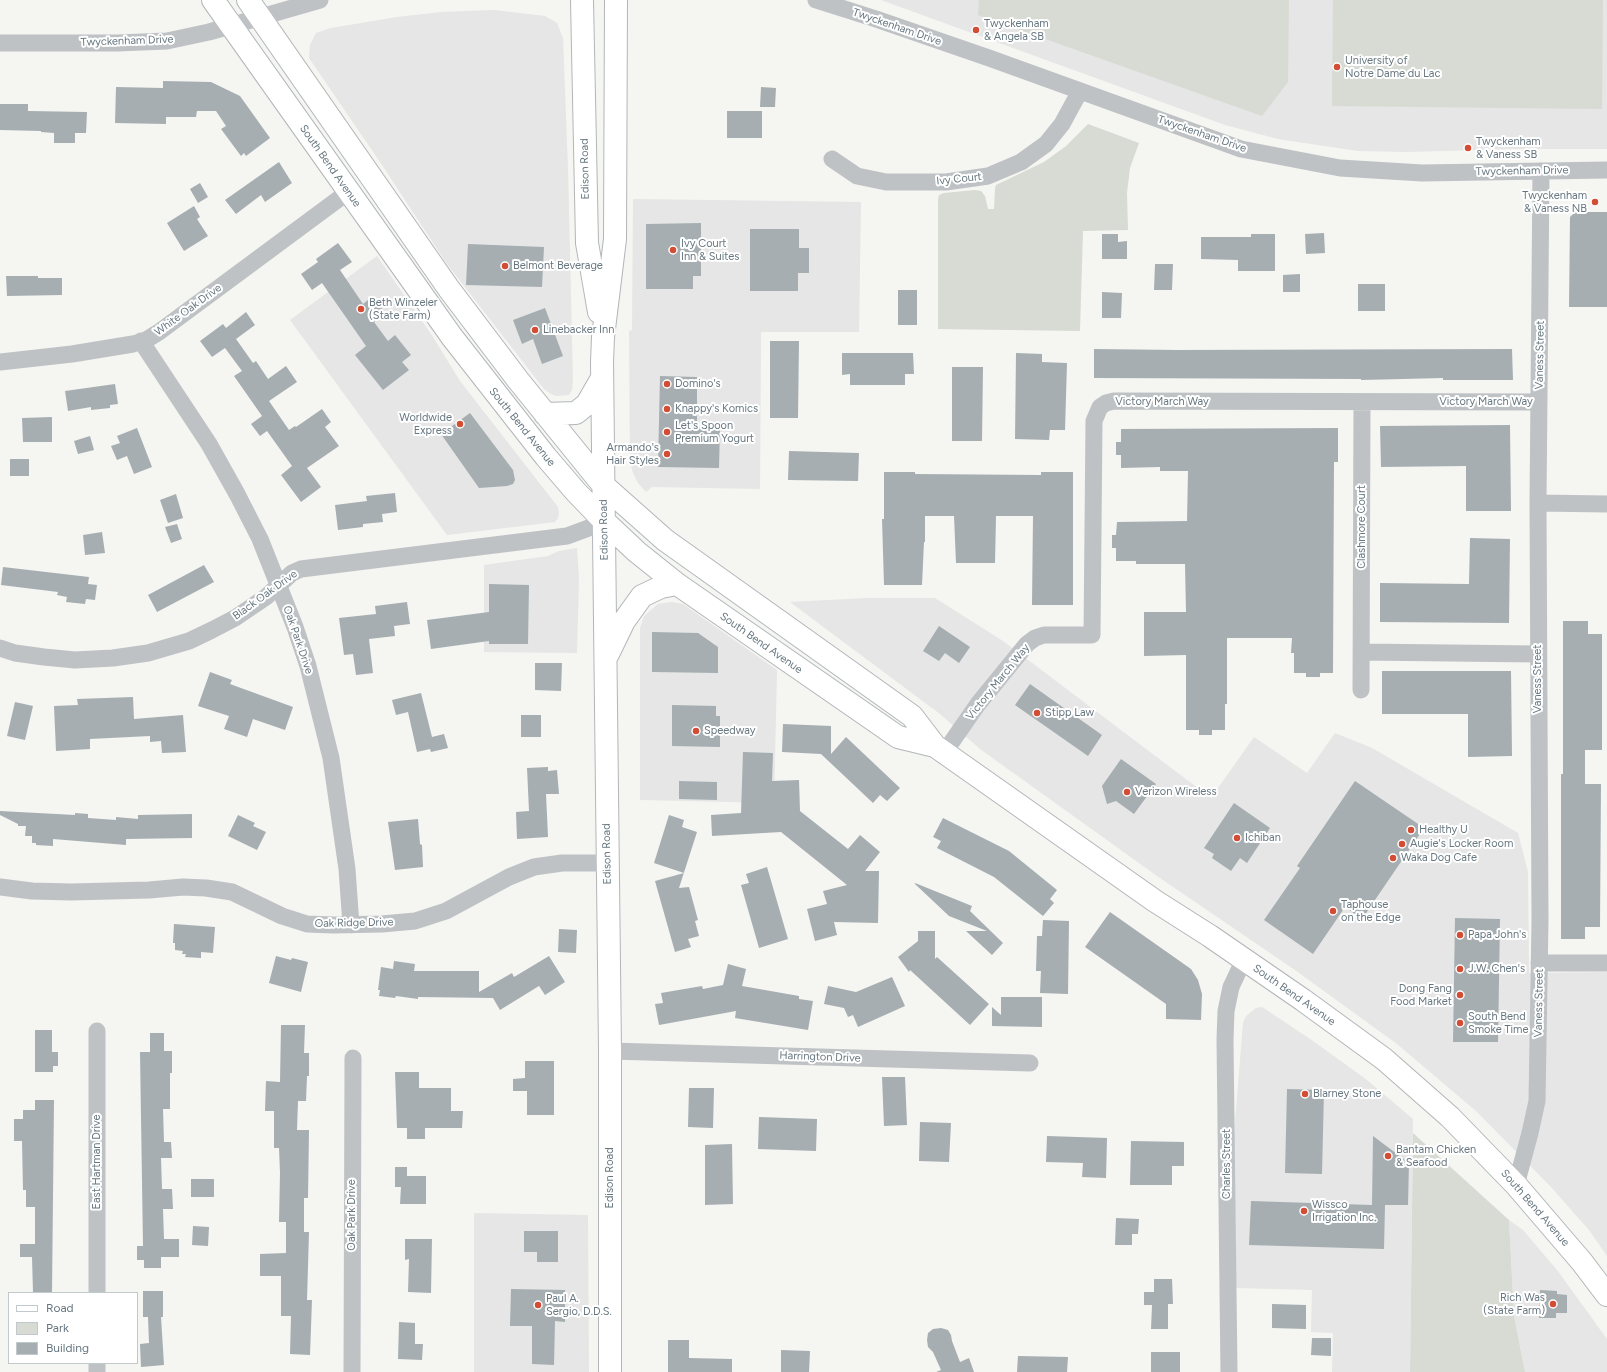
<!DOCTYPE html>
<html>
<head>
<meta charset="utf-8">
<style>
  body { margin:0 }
  #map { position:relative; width:1607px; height:1372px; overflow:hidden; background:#f5f5f2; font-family:Figtree,sans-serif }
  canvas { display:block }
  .legend { position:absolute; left:8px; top:1292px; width:130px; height:72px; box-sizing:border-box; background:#fff; border:1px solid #c2c9cc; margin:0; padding:5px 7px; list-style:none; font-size:12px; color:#677780 }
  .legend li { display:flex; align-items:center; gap:8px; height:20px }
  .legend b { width:20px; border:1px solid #c2c9cc }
</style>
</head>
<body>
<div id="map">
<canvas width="1607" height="1372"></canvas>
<ul class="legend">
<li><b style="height:5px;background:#fff"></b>Road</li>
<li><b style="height:11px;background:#d7dbd3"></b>Park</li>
<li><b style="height:11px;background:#a6aeb2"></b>Building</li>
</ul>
</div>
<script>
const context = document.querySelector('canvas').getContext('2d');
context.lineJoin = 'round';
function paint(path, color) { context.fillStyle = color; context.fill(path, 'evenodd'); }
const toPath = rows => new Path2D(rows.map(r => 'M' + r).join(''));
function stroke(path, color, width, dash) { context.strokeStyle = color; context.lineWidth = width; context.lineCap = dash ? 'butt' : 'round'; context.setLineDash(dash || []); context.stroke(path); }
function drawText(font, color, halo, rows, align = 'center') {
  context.font = font + ' Figtree,sans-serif'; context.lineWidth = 4; context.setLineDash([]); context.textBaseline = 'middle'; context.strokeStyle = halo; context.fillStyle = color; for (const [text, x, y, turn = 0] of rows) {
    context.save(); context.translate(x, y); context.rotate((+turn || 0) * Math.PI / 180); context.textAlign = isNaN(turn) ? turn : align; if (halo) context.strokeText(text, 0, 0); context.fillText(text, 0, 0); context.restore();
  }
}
const built = toPath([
  [881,0,1607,0,1607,149,1512,149,1407,152,1358,151,1278,139,1225,125],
  [494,10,545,16,557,23,563,38,568,169,573,380,572,390,569,395,556,396,551,394,544,389,447,264,380,162,309,58,310,45,316,33,331,28,397,17,441,12],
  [633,199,861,202,859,332,761,332,760,489,652,487,646,492,638,483,633,473,630,462,629,331,632,330],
  [377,256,433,337,460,381,558,507,559,513,558,518,555,522,447,535,290,320],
  [577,548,579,579,577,653,484,652,484,565,548,556,559,551],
  [867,598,935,598,1003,641,1211,798,1254,737,1307,773,1335,733,1372,748,1518,833,1528,872,1529,973,1607,972,1607,1256,1589,1230,1551,1187,1476,1111,1397,1044,1295,970,1157,876,980,749,940,714,790,602],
  [671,602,683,604,777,670,774,803,640,800,640,628,644,616,658,604],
  [1262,1007,1313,1041,1367,1080,1413,1119,1410,1372,1332,1372,1333,1333,1311,1332,1312,1290,1236,1288,1234,1134,1243,1023,1246,1016,1256,1008],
  [474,1213,588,1215,589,1372,474,1372],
  [1509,1220,1523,1230,1557,1270,1607,1339,1607,1372,1525,1372,1514,1316]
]);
const green = toPath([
  [979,0,1289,0,1288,82,1262,116,978,15],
  [1333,0,1603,0,1602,109,1332,106],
  [1088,124,1139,143,1130,168,1127,193,1128,230,1083,231,1080,331,938,329,938,200,939,195,944,193,975,190,981,191,985,196,988,209,994,209,995,189,996,185,1044,162,1066,146],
  [1413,1133,1509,1220,1514,1316,1525,1372,1410,1372]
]);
const building = toPath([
  [163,81,211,82,240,96,270,138,246,156,244,153,241,156,221,129,226,126,216,111,197,111,196,117,166,117,166,124,115,123,116,87,163,88],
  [761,87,776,88,775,107,760,107],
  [0,104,28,104,28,111,87,112,86,133,75,133,75,143,54,143,54,133,41,132,41,131,0,130],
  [727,111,762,111,762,138,727,138],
  [279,162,292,183,265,202,261,195,236,214,225,200],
  [200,183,208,197,198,203,190,189],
  [194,206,200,217,197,219,208,236,184,251,167,223],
  [1575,212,1607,212,1607,307,1569,307,1570,217],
  [701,223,701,276,693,276,693,289,646,289,646,224],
  [750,229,799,229,799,248,809,248,809,273,798,273,798,291,750,291],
  [1324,233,1325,253,1306,254,1305,234],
  [1102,234,1118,234,1118,242,1127,241,1127,259,1102,259],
  [1251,234,1275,234,1275,271,1238,271,1238,260,1201,259,1201,237,1251,237],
  [338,243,352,262,340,270,363,304,373,296,385,313,374,322,388,341,395,335,411,355,402,362,409,370,383,390,355,355,366,346,322,283,312,290,301,274,318,262,316,259],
  [468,244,544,247,542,287,466,285],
  [1155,264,1173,264,1172,290,1154,290],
  [1300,274,1300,292,1283,292,1283,275],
  [6,276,38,276,38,278,62,278,62,295,7,296],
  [1358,284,1385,284,1385,311,1358,311],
  [898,290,917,290,917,325,898,325],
  [1102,292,1122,293,1121,318,1102,318],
  [545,308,563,356,542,364,533,339,522,344,513,320],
  [246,312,255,325,236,339,253,363,256,361,268,379,286,366,297,382,269,401,289,430,295,426,296,427,322,409,331,422,325,427,339,446,307,468,321,487,301,502,281,475,292,466,267,431,260,436,251,424,262,416,234,376,242,371,225,348,212,357,200,341,223,324,226,328],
  [770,341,799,341,798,418,770,418],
  [1094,349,1178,350,1512,349,1513,380,1443,380,1443,378,1361,380,1361,379,1094,378],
  [842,353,913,353,914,374,905,374,905,385,850,385,850,374,842,375],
  [1016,353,1042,354,1042,362,1067,363,1065,430,1050,430,1049,440,1015,439],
  [952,367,983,367,982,441,952,441],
  [660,376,697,377,697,426,720,427,719,468,658,467],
  [115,384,118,404,110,405,110,408,91,410,91,407,68,411,65,391],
  [470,413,513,470,515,480,513,484,507,486,479,488,441,434],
  [52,417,52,442,23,442,22,418],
  [1510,425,1511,511,1466,511,1466,466,1381,467,1380,426],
  [137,428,152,467,134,474,127,456,117,460,111,446,120,443,117,436],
  [1338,428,1338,462,1334,462,1333,673,1320,673,1320,677,1306,677,1306,673,1294,673,1294,653,1291,653,1292,638,1227,638,1227,704,1225,704,1225,730,1212,730,1212,735,1199,735,1199,730,1186,730,1186,655,1144,656,1144,612,1186,612,1185,564,1136,564,1136,561,1116,561,1116,548,1112,548,1112,535,1116,535,1117,522,1187,521,1188,471,1160,471,1160,467,1121,468,1121,455,1116,455,1116,442,1121,442,1121,429],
  [90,436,94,450,78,454,74,441],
  [789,451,859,453,858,481,788,480],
  [10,459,29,459,29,476,10,476],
  [884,472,915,472,915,474,1041,475,1041,472,1073,472,1073,605,1032,605,1033,516,996,516,995,563,956,563,954,516,925,516,925,542,924,542,922,585,884,585,882,519,884,519],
  [395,493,397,512,382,514,383,522,363,524,363,527,338,530,335,505,367,501,366,496],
  [176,494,183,518,168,523,160,500],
  [177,524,182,539,171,543,165,527],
  [102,532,105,553,85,555,83,535],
  [1470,538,1510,539,1509,623,1380,622,1380,583,1469,584],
  [204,565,214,582,157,612,148,595],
  [3,567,89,577,88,584,97,585,95,600,86,599,85,604,66,602,67,597,57,595,58,592,1,585],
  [489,584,529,585,528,644,489,644,489,641,431,649,427,620,489,612],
  [407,602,410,624,394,626,395,636,369,639,373,673,356,675,353,654,344,655,339,618,376,614,375,606],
  [1563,621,1588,621,1588,634,1602,634,1602,750,1585,750,1585,784,1601,784,1600,927,1585,927,1585,939,1561,939,1561,774,1563,774],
  [939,626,970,647,959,663,945,653,939,661,923,651],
  [652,632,698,633,718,647,718,673,652,672],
  [535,663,562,663,561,691,535,690],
  [1382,671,1511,671,1512,756,1468,757,1468,714,1382,714],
  [210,672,232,680,230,684,293,707,285,730,253,719,247,737,224,729,229,716,198,706],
  [1030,684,1102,735,1088,756,1015,705],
  [421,693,432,737,444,734,448,748,431,752,430,749,417,752,408,712,396,715,392,700],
  [133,697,134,719,183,715,186,752,162,753,161,741,150,742,150,736,90,739,90,749,56,751,54,706,78,705,77,699],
  [15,702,33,706,25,740,7,736],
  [672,705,716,706,716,716,720,716,720,747,672,746],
  [521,715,541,715,541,737,521,737],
  [783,724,831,726,831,754,846,737,900,788,887,801,880,795,873,803,821,754,782,752],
  [743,752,773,753,772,781,799,780,800,811,848,849,860,835,880,852,865,871,879,871,878,923,834,922,837,935,815,941,807,909,827,904,823,891,847,885,781,832,712,836,711,815,741,813],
  [1121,759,1156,784,1134,814,1116,801,1107,804,1102,786],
  [548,767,548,771,557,770,559,794,546,794,548,837,517,839,516,812,529,811,527,768],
  [679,781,717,782,717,800,679,799],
  [1355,781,1424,828,1362,919,1345,907,1313,954,1264,920,1300,868,1297,866],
  [1234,803,1270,828,1247,863,1240,858,1231,871,1212,858,1214,854,1204,848],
  [0,811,75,815,75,813,88,814,88,818,116,820,116,817,138,819,138,815,192,814,192,838,126,839,126,845,53,839,53,846,36,845,36,843,32,843,32,836,25,836,26,826,18,826,18,824,0,815],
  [238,815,255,823,253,826,266,832,257,850,228,836],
  [669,815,684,820,682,827,697,832,679,888,689,887,698,920,695,921,699,936,688,939,691,947,675,952,655,881,684,873,654,863],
  [943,818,1009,851,1057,890,1050,899,1054,903,1043,916,994,877,937,848,941,841,933,837],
  [418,819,420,844,422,845,423,867,395,870,388,822],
  [767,867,788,939,759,948,741,885,749,883,746,874],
  [915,883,972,906,970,911,1003,943,992,955,966,931,987,931,949,916,915,884],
  [1110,912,1191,969,1198,980,1202,994,1201,1020,1166,1019,1166,1004,1085,947],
  [1455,918,1500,919,1498,1042,1453,1042],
  [1043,920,1069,921,1068,994,1040,993,1041,971,1036,971,1037,936,1042,936],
  [174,924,215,927,213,953,201,952,201,958,185,957,186,954,182,954,183,951,175,950,175,943,173,943],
  [559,929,577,930,576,953,558,952],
  [918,931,935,931,935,959,937,957,989,1004,970,1025,910,970,909,972,898,957,918,941],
  [276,956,291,960,292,958,308,962,301,992,269,983],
  [549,956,565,982,545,995,539,986,500,1010,493,998,418,997,418,999,396,996,395,998,379,996,380,990,378,990,381,967,393,969,394,961,415,964,414,971,479,971,479,992,512,973,514,977],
  [728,964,746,969,742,986,799,996,799,999,813,1001,808,1030,735,1018,736,1011,659,1025,655,1004,663,1003,661,993,702,986,703,989,723,985],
  [892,977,905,1006,858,1027,853,1015,848,1017,844,1008,824,1004,828,986,856,992],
  [1001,997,1042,997,1042,1027,992,1026,992,1007,1001,1015],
  [281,1025,305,1025,304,1053,309,1053,309,1076,307,1076,306,1101,298,1101,297,1130,309,1130,308,1198,304,1198,304,1232,309,1232,307,1300,312,1300,310,1355,290,1354,291,1316,281,1316,281,1276,260,1276,260,1254,286,1253,286,1222,279,1222,280,1173,279,1148,274,1148,274,1111,265,1111,266,1081,280,1082],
  [35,1030,52,1030,52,1052,58,1052,58,1066,53,1066,53,1072,35,1072],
  [150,1033,164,1033,164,1051,172,1051,172,1073,170,1073,170,1109,163,1109,164,1142,171,1142,172,1158,161,1158,162,1189,172,1189,173,1209,163,1209,164,1239,179,1239,179,1257,161,1257,161,1268,144,1268,144,1260,137,1260,137,1246,143,1246,140,1052,150,1052],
  [525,1061,554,1061,554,1115,527,1115,527,1091,513,1091,513,1079,525,1078],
  [395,1072,419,1072,419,1088,451,1088,451,1111,463,1111,462,1128,425,1128,425,1139,407,1139,407,1128,397,1128],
  [882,1077,905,1077,907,1125,884,1126],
  [689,1088,714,1088,713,1128,688,1127],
  [1287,1089,1324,1090,1322,1174,1285,1173],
  [35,1100,54,1100,52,1293,33,1293,32,1257,20,1257,20,1244,35,1244,35,1207,26,1207,26,1190,23,1190,22,1141,14,1141,14,1119,23,1119,23,1110,35,1110],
  [759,1117,817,1119,816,1151,758,1149],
  [920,1122,951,1123,949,1162,919,1161],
  [1047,1136,1107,1138,1106,1178,1082,1177,1083,1163,1046,1162],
  [1373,1136,1409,1163,1408,1205,1385,1205,1384,1249,1249,1245,1251,1201,1372,1205],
  [1131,1141,1184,1142,1184,1166,1172,1166,1172,1185,1130,1185],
  [732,1144,733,1204,705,1205,705,1145],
  [395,1167,407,1167,407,1176,426,1176,426,1204,400,1204,401,1187,395,1187],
  [191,1179,214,1179,214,1197,191,1197],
  [1116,1218,1139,1219,1138,1234,1132,1234,1132,1245,1115,1245],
  [193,1226,209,1227,208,1246,192,1245],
  [524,1231,558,1231,558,1262,537,1262,537,1252,524,1252],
  [405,1239,432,1239,431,1293,408,1292,409,1259,405,1260],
  [1154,1279,1172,1279,1173,1304,1168,1304,1168,1329,1151,1329,1152,1305,1144,1305,1144,1292,1154,1292],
  [511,1289,565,1290,565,1322,555,1321,554,1365,532,1364,532,1326,510,1326],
  [1540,1290,1557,1291,1557,1294,1567,1295,1567,1313,1556,1313,1556,1318,1539,1318],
  [143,1291,163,1291,163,1317,161,1317,164,1365,141,1367,140,1344,149,1343,148,1317,143,1317],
  [1272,1304,1306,1305,1306,1329,1272,1328],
  [399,1322,415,1323,415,1344,423,1344,422,1360,398,1359],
  [941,1328,948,1330,951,1335,952,1341,960,1362,969,1358,974,1372,936,1372,941,1370,933,1352,928,1347,927,1340,928,1333,933,1329],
  [1312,1338,1331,1338,1331,1356,1311,1355],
  [668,1340,689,1340,689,1358,732,1359,732,1372,668,1372],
  [781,1350,810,1351,809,1372,781,1372],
  [1151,1352,1180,1352,1180,1372,1151,1372],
  [1018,1356,1068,1357,1067,1372,1017,1372]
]);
const minor = toPath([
  [816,0,876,19,989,58,1241,149,1340,168,1422,173,1607,170],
  [0,43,117,43,167,41,209,32,320,0],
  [832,159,857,176,886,182,946,182,988,176,1021,162,1046,144,1062,124,1080,91],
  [141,341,209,444,237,494,260,539,295,627,308,666,331,758,347,869,351,925],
  [0,362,72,354,133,344,146,340,159,332,348,192],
  [1538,503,1607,504],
  [0,648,15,653,44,657,75,660,113,658,148,653,189,641,212,630,235,618,266,597,292,573,301,569,567,536,605,522],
  [1361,652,1538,654],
  [1361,690,1362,402],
  [944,753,978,704,1027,644,1035,638,1044,635,1092,635,1094,421,1100,407,1106,403,1114,401,1539,402],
  [0,887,32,891,71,892,149,890,183,887,206,888,232,892,282,916,307,924,333,925,382,924,415,921,446,911,509,877,534,867,562,863,607,863],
  [1539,963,1607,963],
  [610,1051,1030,1063],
  [1516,1185,1530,1133,1537,1101,1540,921,1538,503,1541,171],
  [97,1293,97,1031],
  [97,1372,97,1363],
  [352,1372,353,1058],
  [1229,1372,1225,1040,1226,1011,1231,987,1239,970,1245,960]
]);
const major = toPath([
  [213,0,452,337,546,457,576,492,605,522,637,552,677,584,898,737,935,746],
  [248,0,449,289,518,380,603,485,665,540,912,716,935,746,1155,901,1210,936,1303,1000,1384,1059,1450,1117,1516,1185,1582,1262,1607,1295],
  [582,0,587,243,599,312],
  [545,414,576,413,587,404,602,378],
  [608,654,624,621,642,596,661,587,677,584],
  [610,1372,610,1051,602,362,603,337,615,239,616,0]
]);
const markers = [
  [976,30,4,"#d34c34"],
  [1337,67,4,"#d34c34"],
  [1468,148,4,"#d34c34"],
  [1595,202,4,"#d34c34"],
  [673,250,4,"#d34c34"],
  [505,266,4,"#d34c34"],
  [361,309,4,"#d34c34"],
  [535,330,4,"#d34c34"],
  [667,384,4,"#d34c34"],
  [667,409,4,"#d34c34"],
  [460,424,4,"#d34c34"],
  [667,432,4,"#d34c34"],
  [667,454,4,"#d34c34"],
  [1037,713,4,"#d34c34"],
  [696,731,4,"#d34c34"],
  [1127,792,4,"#d34c34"],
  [1411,830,4,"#d34c34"],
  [1237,838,4,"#d34c34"],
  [1402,844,4,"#d34c34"],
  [1393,858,4,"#d34c34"],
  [1333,911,4,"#d34c34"],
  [1460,935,4,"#d34c34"],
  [1460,969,4,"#d34c34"],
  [1460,995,4,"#d34c34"],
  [1460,1023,4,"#d34c34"],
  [1305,1094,4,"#d34c34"],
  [1388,1156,4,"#d34c34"],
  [1304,1211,4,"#d34c34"],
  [1553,1304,4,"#d34c34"],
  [538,1305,4,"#d34c34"]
];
const poiNames = [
  ["Twyckenham",984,24],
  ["& Angela SB",984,37],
  ["University of",1345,61],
  ["Notre Dame du Lac",1345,74],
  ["Twyckenham",1476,142],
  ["& Vaness SB",1476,155],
  ["Twyckenham",1587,196,"right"],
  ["& Vaness NB",1587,209,"right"],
  ["Ivy Court",681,244],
  ["Inn & Suites",681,257],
  ["Belmont Beverage",513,266],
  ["Beth Winzeler",369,303],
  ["(State Farm)",369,316],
  ["Linebacker Inn",543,330],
  ["Domino's",675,384],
  ["Knappy's Komics",675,409],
  ["Worldwide",452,418,"right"],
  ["Express",452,431,"right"],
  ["Let's Spoon",675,426],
  ["Premium Yogurt",675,439],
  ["Armando's",659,448,"right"],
  ["Hair Styles",659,461,"right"],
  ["Stipp Law",1045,713],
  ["Speedway",704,731],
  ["Verizon Wireless",1135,792],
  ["Healthy U",1419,830],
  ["Ichiban",1245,838],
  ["Augie's Locker Room",1410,844],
  ["Waka Dog Cafe",1401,858],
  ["Taphouse",1341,905],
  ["on the Edge",1341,918],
  ["Papa John's",1468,935],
  ["J.W. Chen's",1468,969],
  ["Dong Fang",1452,989,"right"],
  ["Food Market",1452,1002,"right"],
  ["South Bend",1468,1017],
  ["Smoke Time",1468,1030],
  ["Blarney Stone",1313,1094],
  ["Bantam Chicken",1396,1150],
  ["& Seafood",1396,1163],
  ["Wissco",1312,1205],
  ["Irrigation Inc.",1312,1218],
  ["Rich Was",1545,1298,"right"],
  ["(State Farm)",1545,1311,"right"],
  ["Paul A.",546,1299],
  ["Sergio, D.D.S.",546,1312]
];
const streetNames = [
  ["Twyckenham Drive",897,27,19],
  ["Twyckenham Drive",127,41,-2],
  ["Twyckenham Drive",1202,134,19],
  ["South Bend Avenue",330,166,55],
  ["Edison Road",585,169,-91],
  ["Twyckenham Drive",1522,171,-1],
  ["Ivy Court",959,179,-6],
  ["White Oak Drive",188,310,-36],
  ["Vaness Street",1540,355,-89],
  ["Victory March Way",1162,402],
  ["Victory March Way",1486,402],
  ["South Bend Avenue",522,427,51],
  ["Clashmore Court",1362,527,-90],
  ["Edison Road",604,530,-91],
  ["Black Oak Drive",265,595,-36],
  ["Oak Park Drive",298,640,71],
  ["South Bend Avenue",761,643,35],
  ["Vaness Street",1538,679,-90],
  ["Victory March Way",998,682,-51],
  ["Edison Road",607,854,-91],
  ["Oak Ridge Drive",354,923,-1],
  ["South Bend Avenue",1294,995,35],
  ["Vaness Street",1539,1003,-89],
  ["Harrington Drive",820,1057,2],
  ["East Hartman Drive",97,1162,-90],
  ["Charles Street",1227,1164,-90],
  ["Edison Road",610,1178,-90],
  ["South Bend Avenue",1535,1208,49],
  ["Oak Park Drive",352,1215,-90]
];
paint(built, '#e5e6e5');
paint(green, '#d7dbd3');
paint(building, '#a6aeb2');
stroke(major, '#b2b6b9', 24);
stroke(minor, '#bec2c5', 17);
stroke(major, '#fff', 22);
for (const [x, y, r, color] of markers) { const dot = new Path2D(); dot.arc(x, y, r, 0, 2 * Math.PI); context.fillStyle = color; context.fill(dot); stroke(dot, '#fff', 1.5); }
drawText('11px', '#677780', '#fff', poiNames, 'left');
drawText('11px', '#677780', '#fff', streetNames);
</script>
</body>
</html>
